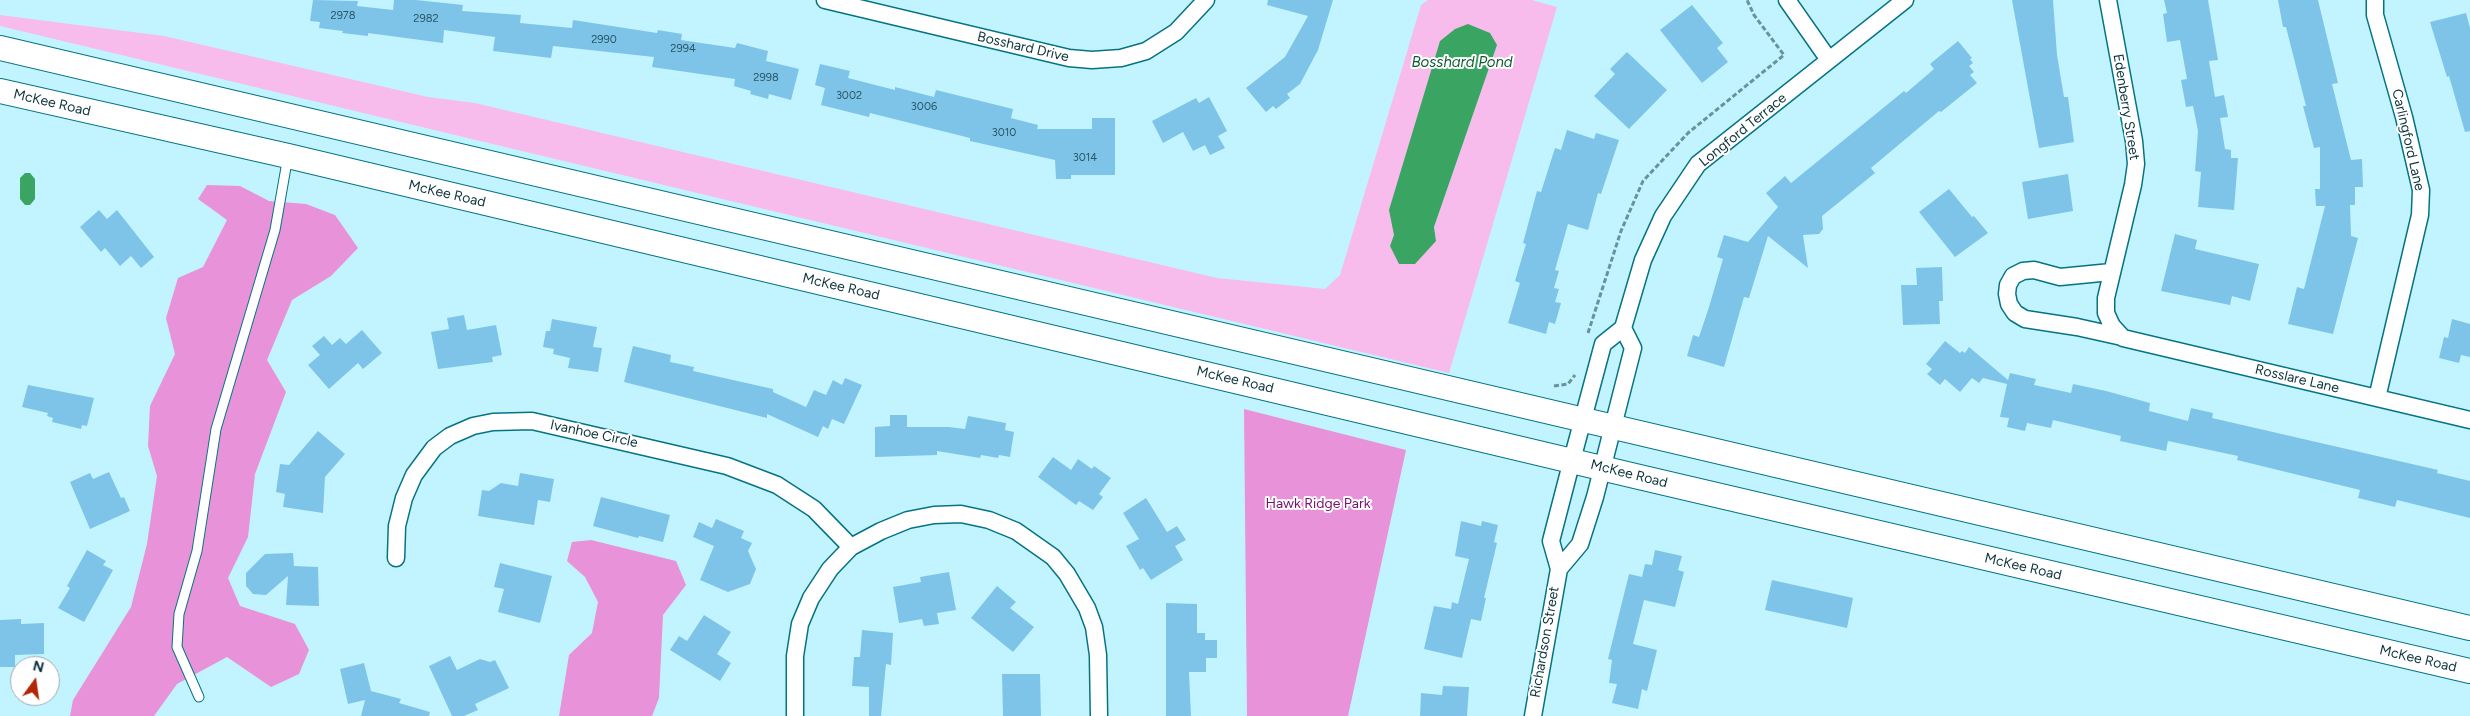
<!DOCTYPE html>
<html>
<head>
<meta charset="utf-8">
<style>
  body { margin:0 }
  #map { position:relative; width:2470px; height:716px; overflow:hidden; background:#c2f4ff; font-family:Figtree,sans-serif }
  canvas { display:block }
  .north { position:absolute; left:10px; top:656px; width:50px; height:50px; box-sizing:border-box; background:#fff; border:1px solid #9eadb0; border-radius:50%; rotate:14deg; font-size:14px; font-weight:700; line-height:20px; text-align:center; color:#0d333a }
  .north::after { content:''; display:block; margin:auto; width:18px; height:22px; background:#b22607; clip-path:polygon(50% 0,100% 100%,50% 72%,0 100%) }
</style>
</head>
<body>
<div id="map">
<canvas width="2470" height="716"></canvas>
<div class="north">N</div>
</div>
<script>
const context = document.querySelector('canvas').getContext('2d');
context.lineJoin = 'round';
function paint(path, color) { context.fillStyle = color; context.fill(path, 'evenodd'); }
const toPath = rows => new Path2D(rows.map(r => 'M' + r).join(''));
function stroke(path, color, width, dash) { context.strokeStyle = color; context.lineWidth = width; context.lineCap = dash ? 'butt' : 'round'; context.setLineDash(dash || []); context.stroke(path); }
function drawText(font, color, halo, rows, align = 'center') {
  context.font = font + ' Figtree,sans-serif'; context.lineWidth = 4; context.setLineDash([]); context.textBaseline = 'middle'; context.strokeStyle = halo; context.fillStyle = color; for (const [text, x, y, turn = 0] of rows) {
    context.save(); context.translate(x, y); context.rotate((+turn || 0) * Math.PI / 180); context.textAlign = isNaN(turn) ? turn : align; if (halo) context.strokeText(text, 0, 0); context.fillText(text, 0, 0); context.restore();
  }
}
const green = toPath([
  [1428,0,1532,0,1557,7,1449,373,0,26,0,15,164,36,428,97,475,103,1217,278,1325,289,1340,275,1421,5],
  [1497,45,1434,227,1436,241,1390,246,1394,235]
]);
const forest = toPath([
  [207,185,240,186,269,201,306,204,335,215,358,248,331,276,292,300,267,360,286,392,255,474,248,537,228,578,240,606,295,624,309,650,299,674,271,687,227,657,177,684,154,716,70,716,73,700,131,607,147,544,157,476,148,446,150,406,175,354,166,318,178,278,203,267,227,220,198,199],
  [1244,409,1406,450,1348,716,1247,716],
  [591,540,676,561,686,585,663,615,659,698,652,716,559,716,569,655,592,633,598,602,585,577,567,561,572,542]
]);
const water = toPath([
  [1468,24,1490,33,1497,45,1434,227,1436,241,1415,264,1399,264,1390,246,1394,235,1389,210,1440,41,1455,29],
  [25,173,30,173,35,179,35,199,30,205,25,205,20,199,20,178]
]);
const building = toPath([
  [313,0,358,1,357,6,393,10,394,0,416,0,463,5,462,11,521,15,520,23,572,28,573,20,657,33,658,30,682,34,681,40,735,48,737,43,768,51,766,61,799,69,791,100,769,94,768,99,750,94,751,91,734,86,735,79,652,67,654,57,553,46,551,58,493,51,495,37,444,30,443,43,368,33,368,36,342,33,343,31,319,28,320,22,310,21],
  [1268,0,1333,0,1318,50,1300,84,1287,94,1290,98,1276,109,1273,106,1266,112,1246,88,1285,57,1308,16,1267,5],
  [2012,0,2053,0,2057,55,2064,97,2068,97,2074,142,2039,148],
  [2164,0,2208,0,2218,60,2209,61,2215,97,2224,95,2228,117,2220,118,2225,149,2231,150,2231,158,2238,158,2234,210,2198,207,2201,172,2195,171,2198,131,2193,106,2186,107,2181,80,2187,79,2180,40,2167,42,2163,14,2167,13],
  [2278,0,2318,0,2338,83,2332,84,2351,160,2362,159,2363,187,2355,187,2355,205,2350,205,2351,236,2358,238,2333,334,2288,324,2297,287,2304,289,2325,206,2316,206,2315,189,2320,189,2320,147,2314,148,2303,106,2306,106,2286,27,2283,27],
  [1692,5,1723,43,1717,48,1728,62,1702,83,1660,30],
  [2466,13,2470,28,2470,131,2465,132,2449,76,2447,77,2430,22],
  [1958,41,1972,58,1970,59,1973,63,1969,66,1974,72,1970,75,1977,83,1941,112,1939,111,1871,168,1875,173,1822,216,1823,229,1819,234,1803,235,1808,268,1768,236,1749,298,1744,297,1724,367,1687,356,1693,335,1699,337,1709,307,1723,259,1717,257,1724,235,1748,242,1778,207,1766,193,1785,176,1791,183,1904,91,1906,93,1934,69,1930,64],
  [1627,52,1667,90,1629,129,1594,96,1615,74,1610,69],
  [820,64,850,71,848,78,895,90,895,87,934,97,936,90,1013,109,1011,118,1038,125,1037,129,1092,129,1092,118,1115,118,1115,175,1071,175,1071,179,1056,179,1055,160,970,141,970,138,870,113,869,117,821,105,825,88,815,85],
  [1209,97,1227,131,1218,136,1225,148,1210,155,1205,145,1193,151,1183,132,1163,143,1152,121,1196,98,1199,103],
  [1567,130,1594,139,1596,133,1619,140,1601,194,1598,193,1588,230,1568,224,1555,270,1559,271,1554,288,1559,289,1555,302,1561,303,1555,324,1549,322,1546,334,1508,323,1520,283,1515,281,1526,244,1523,243,1537,191,1541,192,1555,148,1561,150],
  [2068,174,2073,211,2028,219,2022,182],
  [1949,189,1972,217,1974,216,1988,233,1955,257,1919,212],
  [99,210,107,219,117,210,154,257,141,268,131,256,120,266,105,248,101,252,80,227],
  [2175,234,2197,240,2195,249,2259,264,2250,301,2232,296,2230,305,2161,291],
  [1942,267,1943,301,1939,301,1940,324,1903,325,1901,285,1917,285,1916,268],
  [464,315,467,330,496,325,502,355,492,357,493,362,438,369,431,332,449,329,447,318],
  [552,319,597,327,593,347,602,348,598,372,568,368,570,358,553,354,554,349,543,347,546,331,550,331],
  [2452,319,2470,324,2470,357,2461,355,2459,363,2439,358,2444,337,2448,338],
  [362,330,382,353,363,369,358,363,329,389,308,365,320,355,312,346,324,336,332,345,340,338,346,344],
  [1945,341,1960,353,1962,351,1965,353,1969,347,2008,380,2010,373,2036,379,2034,385,2071,393,2073,384,2106,391,2150,403,2149,411,2188,421,2191,408,2213,413,2212,418,2438,470,2437,473,2470,481,2470,518,2397,500,2395,507,2358,498,2360,490,2237,460,2238,456,2168,441,2166,451,2120,441,2121,436,2053,420,2051,428,2027,423,2025,431,2007,427,2009,418,2000,417,2007,384,1983,378,1979,383,1972,378,1960,392,1945,379,1940,385,1927,374,1932,369,1926,364],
  [633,346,671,355,670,362,694,367,693,371,773,389,773,392,806,407,814,390,826,395,833,380,842,385,845,378,862,385,844,424,832,419,828,429,823,426,818,437,767,414,767,418,624,382],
  [28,385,94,398,87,426,82,425,81,429,52,422,53,418,47,416,48,413,22,407],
  [890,415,907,415,907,427,949,427,965,429,968,416,1006,423,1005,430,1014,432,1010,457,999,455,998,458,981,455,980,458,937,451,937,455,875,457,875,427,890,426],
  [318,431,345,454,325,477,323,513,283,507,285,494,276,492,280,464,289,465],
  [1053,457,1071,470,1078,459,1092,469,1094,466,1111,478,1099,494,1103,497,1093,510,1079,501,1076,505,1038,477],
  [109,472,121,498,124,497,130,511,90,529,70,482,90,473,93,479],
  [520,473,554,479,550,502,538,500,534,525,478,516,482,490,489,491,501,483,518,486],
  [601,497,670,515,663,542,639,536,638,538,593,526],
  [1146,498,1167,532,1177,526,1186,540,1175,546,1183,560,1151,580,1143,568,1140,570,1126,546,1139,539,1123,513],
  [716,519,744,531,741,538,752,543,748,551,756,569,750,584,728,592,700,580,714,546,693,537,699,522,712,528],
  [1461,521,1481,526,1482,521,1498,525,1494,542,1497,543,1484,598,1486,598,1481,621,1471,619,1462,658,1424,649,1434,606,1451,609,1452,602,1458,604,1469,559,1455,556],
  [87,550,106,561,103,565,113,570,84,622,58,608,70,588,67,586],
  [1655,550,1682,556,1678,570,1684,572,1675,607,1644,600,1633,644,1657,650,1647,691,1642,689,1638,709,1612,703,1617,684,1609,683,1612,660,1608,659,1629,574,1642,577,1645,564,1652,565],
  [293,553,294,566,318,567,319,606,286,605,288,576,266,595,253,594,246,586,246,573,265,554],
  [500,563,552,576,540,623,498,612,504,589,494,587],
  [949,572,956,610,937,613,939,624,924,626,922,619,899,623,893,587,921,582,920,577],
  [1772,580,1853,598,1847,628,1765,610],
  [997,586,1016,602,1010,608,1034,627,1013,652,971,618],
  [1166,603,1197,604,1197,633,1205,633,1205,640,1217,640,1217,658,1206,658,1206,672,1189,672,1191,716,1166,716],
  [704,615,731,632,717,654,731,663,720,681,670,650,679,636,687,641],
  [21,619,21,624,44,623,44,654,15,655,15,667,0,667,0,620],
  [862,630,893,633,891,665,886,664,881,716,869,716,869,687,852,686,854,657,860,657],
  [450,656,457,670,480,659,490,662,495,660,509,688,475,704,478,710,464,716,452,716,429,666],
  [364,663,371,691,401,699,399,703,430,712,429,716,361,716,365,700,348,704,340,669],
  [1002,674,1040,674,1041,716,1003,716],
  [1443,686,1469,687,1467,716,1420,716,1421,693,1442,695]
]);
const path = toPath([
  [1588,333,1621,231,1643,181,1688,133,1784,55,1754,15,1747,0],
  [1554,386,1568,384,1575,375]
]);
const lane = toPath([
  [199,697,177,647,179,614,197,551,216,429,275,230,288,156]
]);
const street = toPath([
  [825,0,1069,58,1092,60,1121,58,1146,51,1176,32,1206,0],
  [1787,0,1829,60],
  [2108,0,2134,141,2136,164,2133,185,2106,298,2106,313,2112,326,2123,338,2470,420],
  [2375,0,2375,15,2404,117,2421,190,2420,215,2377,398],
  [2111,272,2060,277,2034,270,2023,271,2013,276,2008,285,2007,294,2009,304,2015,313,2025,319,2077,327,2122,337],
  [396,558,397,526,404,498,414,475,434,448,450,436,473,426,493,422,532,421,727,466,777,485,814,509,851,547],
  [1559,569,1580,544,1595,497,1633,348,1623,328],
  [795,716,795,656,800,624,811,598,830,569,851,547,881,531,908,520,934,515,961,514,989,520,1016,531,1053,557,1067,574,1087,608,1094,627,1098,655,1099,716],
  [1533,716,1559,569,1551,541,1572,460,1603,344,1623,328,1643,260,1663,216,1698,164,1905,0]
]);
const secondary = toPath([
  [0,48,2470,628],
  [0,91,288,156,1635,476,2470,671]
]);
const numberNames = [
  ["2978",343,16],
  ["2982",426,19],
  ["2990",604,40],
  ["2994",683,49],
  ["2998",766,78],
  ["3002",849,96],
  ["3006",924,107],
  ["3010",1004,133],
  ["3014",1085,158]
];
const streetNames = [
  ["Bosshard Drive",1023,47,13],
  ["McKee Road",52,103,13],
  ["Edenberry Street",2126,107,81],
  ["Longford Terrace",1743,130,-39],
  ["Carlingford Lane",2408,140,77],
  ["McKee Road",447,194,13],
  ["McKee Road",841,287,13],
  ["Rosslare Lane",2297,379,13],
  ["McKee Road",1235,380,13],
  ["Ivanhoe Circle",594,434,12],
  ["McKee Road",1629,474,14],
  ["McKee Road",2023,567,13],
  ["Richardson Street",1545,642,-80],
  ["McKee Road",2418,659,13]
];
const parkNames = [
  ["Hawk Ridge Park",1318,504]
];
const waterNames = [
  ["Bosshard Pond",1462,63]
];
paint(green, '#f7bcec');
paint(forest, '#e892da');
paint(water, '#3aa462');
paint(building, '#7ec4e9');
stroke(lane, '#067384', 11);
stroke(street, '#067384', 19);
stroke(secondary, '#067384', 26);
stroke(path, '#67939c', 3, [5, 2.5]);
stroke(lane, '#fff', 9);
stroke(street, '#fff', 16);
stroke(secondary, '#fff', 24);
drawText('11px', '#295766', null, numberNames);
drawText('14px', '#0d333a', '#fff', streetNames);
drawText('14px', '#78116e', '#fff', parkNames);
drawText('italic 15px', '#0e5b30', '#fff', waterNames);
</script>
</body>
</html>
